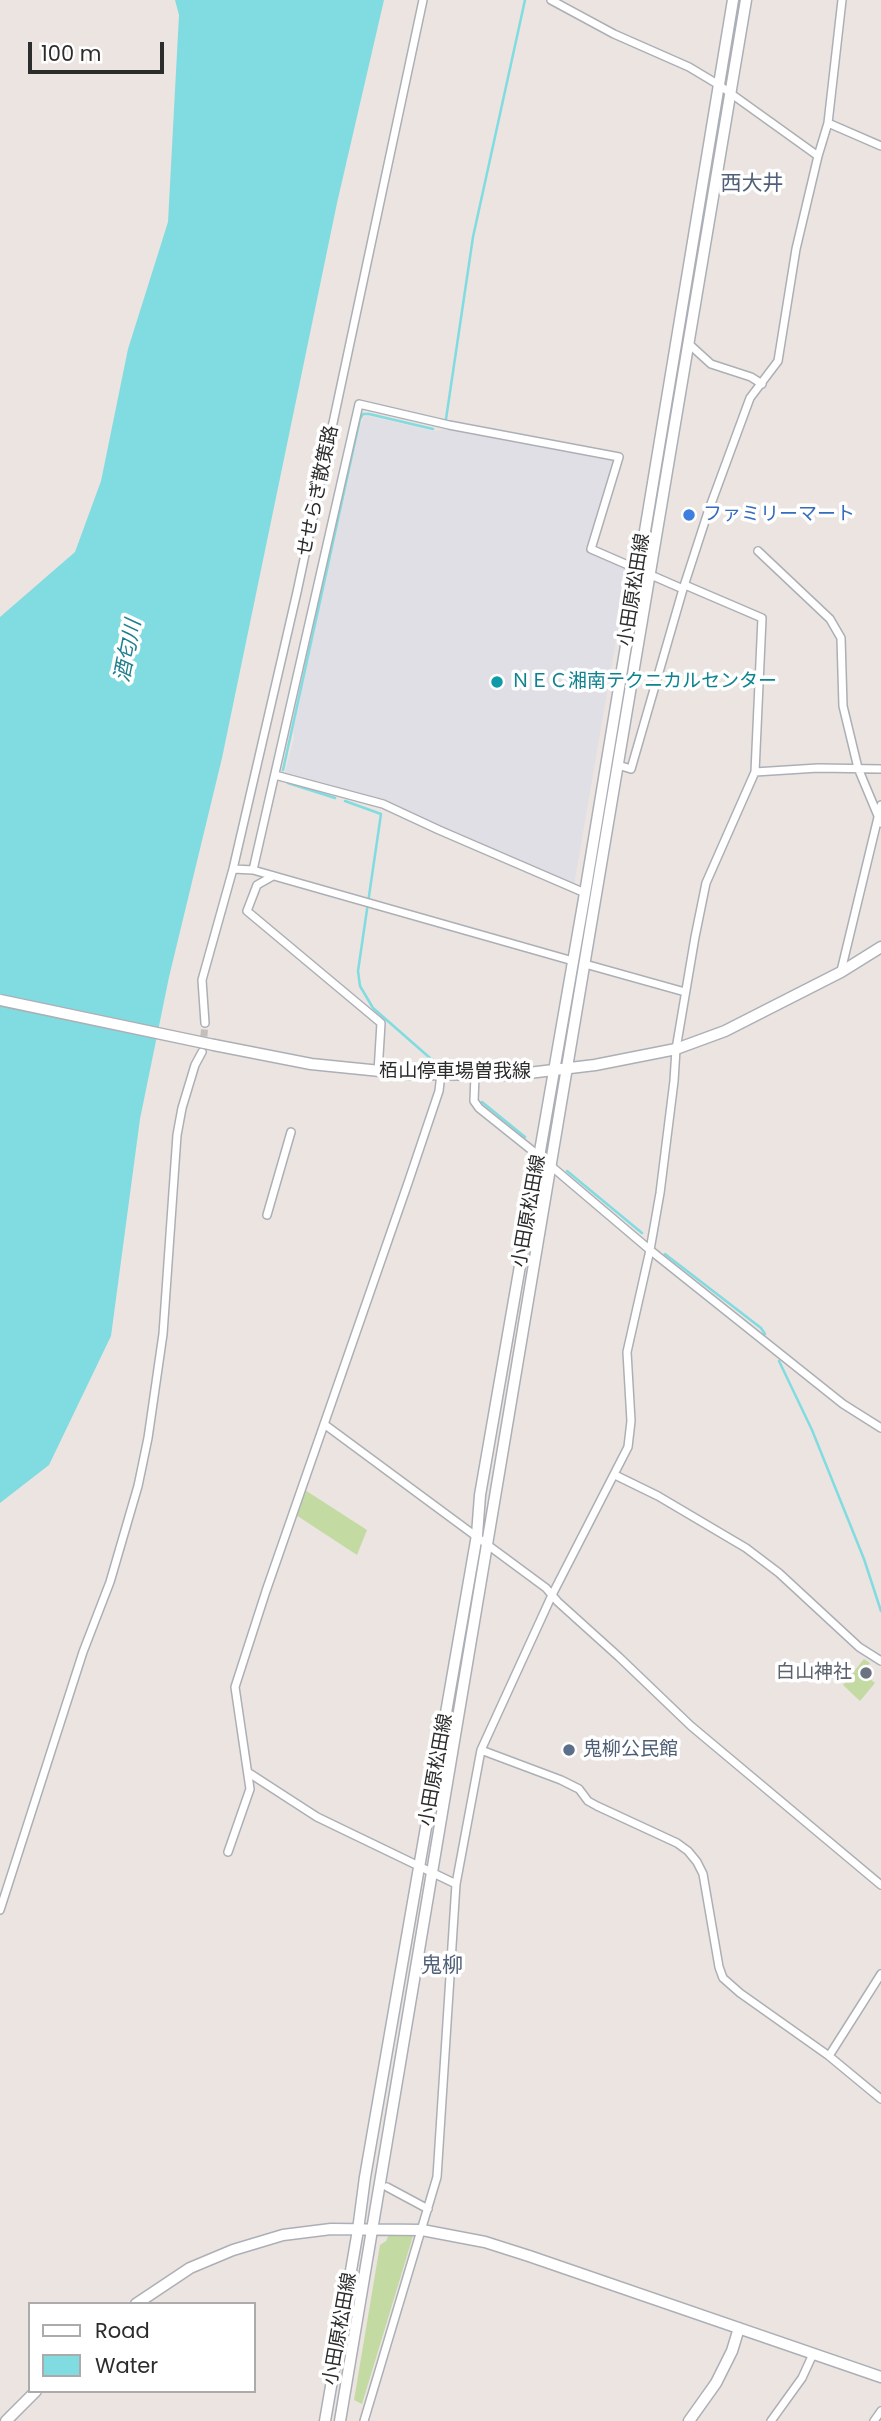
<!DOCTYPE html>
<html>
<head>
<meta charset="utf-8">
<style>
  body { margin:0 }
  #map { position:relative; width:881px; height:2421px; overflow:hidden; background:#ebe4e0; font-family:Poppins,sans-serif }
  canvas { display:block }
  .legend { position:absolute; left:28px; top:2302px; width:228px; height:91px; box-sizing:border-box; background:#fff; border:2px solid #ababab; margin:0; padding:9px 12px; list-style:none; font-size:21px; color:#2c2c2c }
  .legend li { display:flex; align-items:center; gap:14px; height:35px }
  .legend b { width:35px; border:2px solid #ababab }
  .scale { position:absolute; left:28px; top:42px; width:136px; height:32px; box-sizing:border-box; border:4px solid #2c2c2c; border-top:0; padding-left:9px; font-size:21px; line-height:24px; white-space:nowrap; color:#2c2c2c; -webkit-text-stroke:5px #fff; paint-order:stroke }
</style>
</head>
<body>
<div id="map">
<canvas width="881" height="2421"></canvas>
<ul class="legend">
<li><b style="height:9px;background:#fff"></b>Road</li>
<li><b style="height:19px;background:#80dce0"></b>Water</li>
</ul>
<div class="scale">100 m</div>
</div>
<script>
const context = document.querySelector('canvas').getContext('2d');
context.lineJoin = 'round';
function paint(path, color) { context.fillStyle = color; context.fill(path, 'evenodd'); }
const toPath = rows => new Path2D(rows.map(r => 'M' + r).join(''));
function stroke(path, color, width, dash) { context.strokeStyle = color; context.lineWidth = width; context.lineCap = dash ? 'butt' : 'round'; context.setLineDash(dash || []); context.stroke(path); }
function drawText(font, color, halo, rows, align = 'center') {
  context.font = font + ' Poppins,"Noto Sans JP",sans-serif'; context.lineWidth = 7; context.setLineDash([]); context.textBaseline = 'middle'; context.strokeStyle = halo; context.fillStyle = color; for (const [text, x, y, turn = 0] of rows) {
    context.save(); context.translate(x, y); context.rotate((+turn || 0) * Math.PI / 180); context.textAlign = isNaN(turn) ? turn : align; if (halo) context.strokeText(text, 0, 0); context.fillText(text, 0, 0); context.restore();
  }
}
const industrial = toPath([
  [368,416,433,431,449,429,613,461,613,467,585,551,628,570,574,885,465,838,383,799,285,772,294,739,293,726,360,427,364,417]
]);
const green = toPath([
  [305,1490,367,1530,357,1555,296,1515],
  [864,1659,870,1663,862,1673,875,1683,860,1701,843,1685],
  [389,2234,413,2236,362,2404,354,2400,380,2245,386,2241]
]);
const water = toPath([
  [175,0,384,0,337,203,222,758,169,977,140,1119,111,1336,49,1465,0,1503,0,617,75,552,101,481,128,349,168,222,179,15]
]);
const stream = toPath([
  [446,419,473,237,525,0],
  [283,770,360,419,363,414,369,414,433,429],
  [288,783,335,798],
  [345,801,381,814,358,971,360,986,373,1008,430,1058],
  [482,1102,525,1137],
  [567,1171,642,1233],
  [665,1254,761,1328,765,1334],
  [779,1361,812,1430,864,1559,881,1611]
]);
const streetTunnel = toPath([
  [203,1047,205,1023]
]);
const street = toPath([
  [551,0,614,34,689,67,719,85,818,156],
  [828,123,881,146],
  [689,344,711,364,751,377,762,384],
  [758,551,830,619,841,638,843,706,858,768,881,823],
  [618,765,631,769,683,589],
  [755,772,818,768,881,769],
  [275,775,383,804,439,830,585,893],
  [233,869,253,870,573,961],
  [253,870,359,404,449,425,619,457,591,549,683,589,708,512,750,398,778,361,796,249,818,156,828,123,842,0],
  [273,876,257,885,247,911,381,1023,378,1072],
  [585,964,685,992],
  [841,971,881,805],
  [205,1023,202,980,233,869,297,592,423,0],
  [475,1075,474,1101,479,1108,539,1156],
  [551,1166,650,1250,843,1404,881,1428],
  [267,1215,291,1132],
  [324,1424,546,1588,558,1602,619,1657,691,1726,881,1885],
  [615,1475,658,1496,746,1548,779,1573,859,1647,881,1661],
  [481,1750,561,1780,579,1789,588,1801,597,1806,677,1843,688,1851,697,1862,703,1874,719,1967,723,1978,740,1993,829,2056,881,2099],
  [249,1773,317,1817,456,1884],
  [228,1852,250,1789,235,1687,266,1591,408,1183,439,1091,441,1074],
  [0,1910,83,1652,110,1582,138,1486,148,1438,163,1334,177,1135,182,1108,195,1065,202,1052],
  [829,2056,881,1974],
  [387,2187,428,2209],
  [364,2421,437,2177,456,1884,481,1750,552,1595,628,1447,631,1421,627,1352,650,1250,660,1193,674,1081,676,1049,695,937,706,883,755,772,762,618,685,585],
  [771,2421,802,2378,813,2354],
  [874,2421,881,2411]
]);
const secondary = toPath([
  [214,1045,311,1064,410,1074,512,1075,595,1065,676,1049,725,1031,841,972,881,947],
  [136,2304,190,2268,233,2250,283,2235,331,2229,422,2230,485,2242,529,2256,881,2377],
  [6,2421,36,2391],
  [325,2421,358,2230,365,2177,477,1535,480,1495,585,893,733,0],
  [340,2421,746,0],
  [689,2421,716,2383,732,2351,739,2328]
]);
const secondaryBridge = toPath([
  [0,1000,214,1045]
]);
const markers = [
  [689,515,7,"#3f7fe0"],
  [497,682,7,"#0f9aa8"],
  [866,1673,7,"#6b7280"],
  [569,1750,7,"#5c6f8a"]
];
const streetNames = [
  ["せせらぎ散策路",319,491,-78],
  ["小田原松田線",635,590,-81],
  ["栢山停車場曽我線",455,1072],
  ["小田原松田線",530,1211,-80],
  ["小田原松田線",437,1770,-80],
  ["小田原松田線",341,2329,-80]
];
const shopNames = [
  ["ファミリーマート",703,515]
];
const cultureNames = [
  ["ＮＥＣ湘南テクニカルセンター",511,682]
];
const worshipNames = [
  ["白山神社",852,1673]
];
const serviceNames = [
  ["鬼柳公民館",583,1750]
];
const neighbourhoodNames = [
  ["西大井",752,185],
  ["鬼柳",442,1967]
];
const waterNames = [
  ["酒匂川",129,651,-79]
];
paint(industrial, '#e0dfe5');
paint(green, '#c3dba3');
paint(water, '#80dce0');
stroke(stream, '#80dce0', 2.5);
stroke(streetTunnel, '#c5bfbc', 7, [7, 3.5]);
stroke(street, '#acb0b6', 10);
stroke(secondary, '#acb0b6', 13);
stroke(street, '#fff', 7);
stroke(secondary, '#fff', 10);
stroke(secondaryBridge, '#acb0b6', 13, []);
stroke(secondaryBridge, '#fff', 10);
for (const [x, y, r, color] of markers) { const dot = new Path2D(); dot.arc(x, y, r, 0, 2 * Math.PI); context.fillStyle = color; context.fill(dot); stroke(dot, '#fff', 2.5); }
drawText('19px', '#2c2c2c', '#fff', streetNames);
drawText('19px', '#366cbe', '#fff', shopNames, 'left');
drawText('19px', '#0d838f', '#fff', cultureNames, 'left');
drawText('19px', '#5b616d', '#fff', worshipNames, 'right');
drawText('19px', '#4e5e75', '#fff', serviceNames, 'left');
drawText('21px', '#516077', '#fff', neighbourhoodNames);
drawText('italic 21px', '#1e7f8d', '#fff', waterNames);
</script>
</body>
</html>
